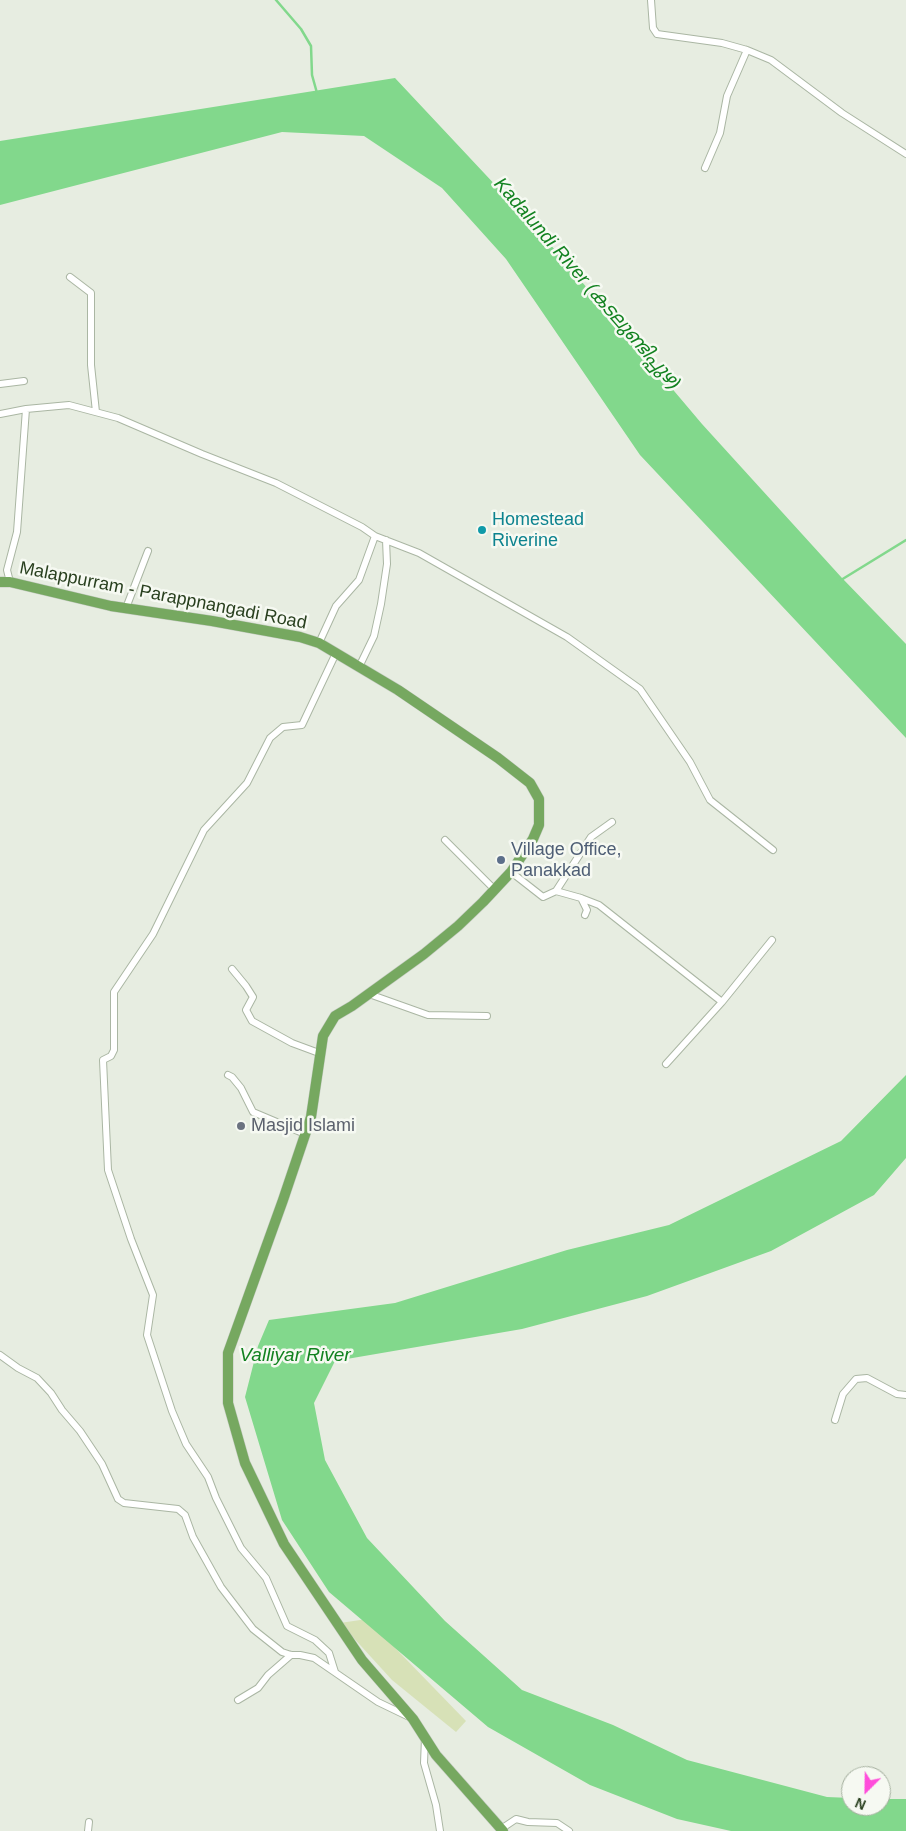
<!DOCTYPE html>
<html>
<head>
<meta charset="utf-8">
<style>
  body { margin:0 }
  #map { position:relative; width:906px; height:1831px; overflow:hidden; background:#e7ede1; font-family:Arial,sans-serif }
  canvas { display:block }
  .north { position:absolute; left:841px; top:1766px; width:50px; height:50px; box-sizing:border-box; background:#f6f9f2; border:1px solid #a4af9e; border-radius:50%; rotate:203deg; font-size:14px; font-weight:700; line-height:20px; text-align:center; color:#29401f }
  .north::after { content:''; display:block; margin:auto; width:18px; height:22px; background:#ff4ddb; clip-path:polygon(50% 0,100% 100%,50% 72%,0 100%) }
</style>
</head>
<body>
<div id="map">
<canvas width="906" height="1831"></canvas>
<div class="north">N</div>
</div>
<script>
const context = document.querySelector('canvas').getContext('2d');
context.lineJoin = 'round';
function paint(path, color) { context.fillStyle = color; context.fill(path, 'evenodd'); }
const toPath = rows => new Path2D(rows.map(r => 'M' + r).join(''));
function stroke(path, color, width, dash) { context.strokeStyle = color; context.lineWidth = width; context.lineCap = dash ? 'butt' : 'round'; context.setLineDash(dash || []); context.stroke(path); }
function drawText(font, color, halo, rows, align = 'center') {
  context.font = font + ' Arial,"Noto Sans Malayalam",sans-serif'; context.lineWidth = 5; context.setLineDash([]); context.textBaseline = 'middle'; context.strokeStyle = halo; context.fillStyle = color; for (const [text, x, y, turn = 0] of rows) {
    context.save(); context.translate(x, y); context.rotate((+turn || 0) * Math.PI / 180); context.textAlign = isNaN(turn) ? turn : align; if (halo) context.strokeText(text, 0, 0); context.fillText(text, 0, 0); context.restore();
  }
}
const green = toPath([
  [367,1619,466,1721,456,1732,392,1680,340,1623]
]);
const water = toPath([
  [395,78,544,237,702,424,842,578,906,644,906,738,640,455,506,259,442,188,364,136,282,132,0,205,0,141],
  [906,1075,906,1158,874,1195,771,1251,647,1296,522,1329,335,1361,314,1403,325,1460,367,1538,445,1621,522,1690,613,1725,687,1760,827,1797,851,1798,851,1806,881,1806,881,1799,906,1799,906,1831,731,1831,677,1819,590,1785,488,1727,329,1592,282,1520,245,1397,258,1346,269,1320,395,1303,567,1250,669,1225,841,1141]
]);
const stream = toPath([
  [276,0,301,29,311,46,312,75,317,93],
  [841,580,906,540]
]);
const street = toPath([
  [651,0,653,28,657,34,722,43,747,50,771,60,842,113,906,154],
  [705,168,720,133,727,96,747,50],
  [70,277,91,293,91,365,96,412],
  [0,384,24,381],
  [0,414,26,409,69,405,118,418,202,454,276,483,362,527,375,536],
  [10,582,7,570,17,532,26,409],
  [126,608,148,551],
  [319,643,336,606,359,580,375,536,419,553,567,637,640,689,690,762,710,800,773,850],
  [359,667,374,636,381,604,387,564,386,540],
  [445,840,494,889],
  [511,872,543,897,556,891,581,898,587,910,585,915],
  [556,891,591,837,612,822],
  [581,898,599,905,722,1002,666,1064],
  [232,969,246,986,253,997,246,1010,252,1021,292,1043,319,1053],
  [369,994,428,1015,487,1016],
  [722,1002,772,940],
  [228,1075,232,1077,241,1088,253,1112,305,1134],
  [0,1355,18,1368,37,1378,51,1393,62,1410,80,1431,102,1464,118,1499,124,1503,178,1509,185,1515,193,1537,221,1587,253,1629,282,1652,291,1655,300,1655,314,1658,378,1702,407,1716],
  [835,1420,843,1394,856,1379,867,1378,897,1394,906,1395],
  [335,1672,329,1653,315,1640,287,1626,266,1578,241,1548,216,1498,208,1477,186,1444,172,1411,147,1335,153,1295,131,1239,108,1170,103,1060,111,1056,114,1050,114,992,153,934,204,830,247,783,270,738,283,727,302,725,336,653],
  [238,1700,258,1688,268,1675,291,1655],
  [425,1738,424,1763,436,1805,440,1831],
  [501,1829,516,1819,528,1822,557,1823,569,1831],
  [88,1831,89,1822]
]);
const primary = toPath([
  [0,582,10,582,111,606,212,621,300,637,319,643,398,690,498,758,530,783,539,799,539,825,533,839,511,872,483,902,458,926,424,954,352,1006,335,1016,323,1036,311,1117,283,1200,228,1353,228,1403,245,1463,284,1544,362,1660,413,1719,436,1755,503,1831]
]);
const markers = [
  [482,530,5,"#0f9aa8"],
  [501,860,5,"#5c6f8a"],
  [241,1126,5,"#6b7280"]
];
const cultureNames = [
  ["Homestead",492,520],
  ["Riverine",492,541]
];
const streetNames = [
  ["Malappurram - Parappnangadi Road",163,596,11]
];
const serviceNames = [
  ["Village Office,",511,850],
  ["Panakkad",511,871]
];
const worshipNames = [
  ["Masjid Islami",251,1126]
];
const waterNames = [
  ["Kadalundi River (കടലുണ്ടിപ്പുഴ)",587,284,49],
  ["Valliyar River",295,1356]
];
paint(green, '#d7e1b7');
paint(water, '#82d88c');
stroke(stream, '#82d88c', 2.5);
stroke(street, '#aab6a3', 8);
stroke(primary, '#c3cac0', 11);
stroke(street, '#fff', 6);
stroke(primary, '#76a860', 10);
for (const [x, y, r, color] of markers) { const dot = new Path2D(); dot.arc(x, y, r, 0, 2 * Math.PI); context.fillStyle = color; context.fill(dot); stroke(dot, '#f6f9f2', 2); }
drawText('18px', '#0d838f', '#f6f9f2', cultureNames, 'left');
drawText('18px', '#29401f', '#f6f9f2', streetNames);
drawText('18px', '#4e5e75', '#f6f9f2', serviceNames, 'left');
drawText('18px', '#5b616d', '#f6f9f2', worshipNames, 'left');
drawText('italic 19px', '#128220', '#f6f9f2', waterNames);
</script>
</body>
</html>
